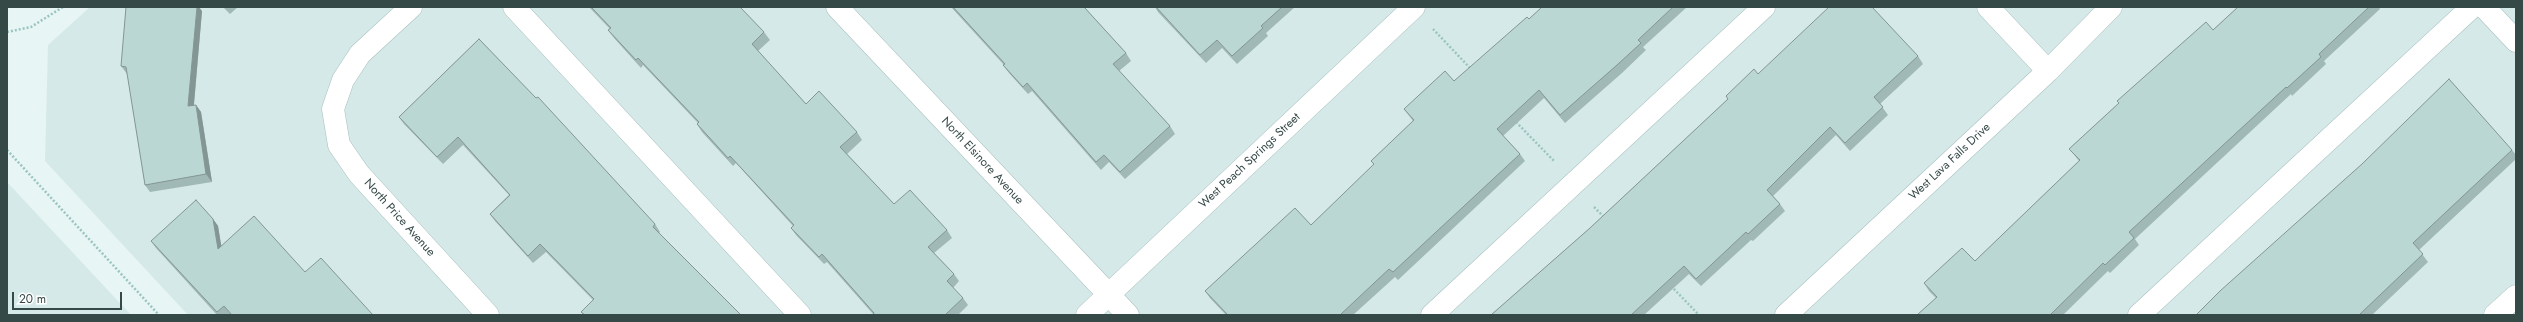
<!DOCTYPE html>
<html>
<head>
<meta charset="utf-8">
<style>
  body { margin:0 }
  #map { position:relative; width:2523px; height:322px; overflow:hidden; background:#e7f5f4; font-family:Jost,sans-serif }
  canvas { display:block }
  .frame { position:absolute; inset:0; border:8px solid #354946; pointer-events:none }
  .scale { position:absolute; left:12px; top:292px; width:110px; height:18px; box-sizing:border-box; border:2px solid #354946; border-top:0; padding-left:5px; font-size:12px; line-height:14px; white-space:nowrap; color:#354946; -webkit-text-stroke:3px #fff; paint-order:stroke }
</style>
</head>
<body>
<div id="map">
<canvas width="2523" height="322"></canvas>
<div class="frame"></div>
<div class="scale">20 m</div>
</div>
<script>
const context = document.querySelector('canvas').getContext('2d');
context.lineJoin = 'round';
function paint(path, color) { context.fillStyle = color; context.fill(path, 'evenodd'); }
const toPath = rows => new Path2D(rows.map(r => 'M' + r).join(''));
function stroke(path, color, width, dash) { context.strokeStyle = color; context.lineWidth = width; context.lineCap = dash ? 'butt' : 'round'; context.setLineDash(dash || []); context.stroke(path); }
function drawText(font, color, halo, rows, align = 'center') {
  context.font = font + ' Jost,sans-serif'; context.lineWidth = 3; context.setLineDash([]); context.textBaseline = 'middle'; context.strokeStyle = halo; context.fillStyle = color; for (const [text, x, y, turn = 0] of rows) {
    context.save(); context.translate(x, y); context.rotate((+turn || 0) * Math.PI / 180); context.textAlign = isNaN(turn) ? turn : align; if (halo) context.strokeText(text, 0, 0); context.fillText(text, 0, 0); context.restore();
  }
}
const residential = toPath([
  [90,7,2516,7,2516,315,188,315,45,161,48,45],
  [7,182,131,315,7,315]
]);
const path = toPath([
  [1433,29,1471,69],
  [7,32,31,27,63,7],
  [1516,122,1554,161],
  [7,150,159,315],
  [1594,207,1605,218],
  [1671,286,1699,315]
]);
const minor = toPath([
  [411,7,360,54,343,80,333,109,339,145,359,174,488,315],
  [514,7,800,315],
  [837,7,1128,315],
  [1988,7,2048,71],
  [2484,7,2516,41],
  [1087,315,1414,7],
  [1432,315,1764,7],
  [1786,315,2048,71,2111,7],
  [2139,315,2472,7],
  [2495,315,2516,296]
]);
const wall = toPath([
  [223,7,238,7,230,14],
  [589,7,710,7,764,32,770,40,758,51,806,104,857,132,862,140,847,154,894,204,947,230,952,238,934,253,954,274,959,281,953,288,963,298,968,305,958,315,873,315,873,314,827,262,824,264,796,235,791,228,793,226,736,163,733,166,702,132,697,124,698,123,643,65,641,68,614,38,608,30,610,29],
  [951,7,1084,7,1126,53,1131,61,1119,71,1170,126,1175,134,1125,179,1109,162,1101,170,1032,91,1028,94,1009,73,1003,65,1004,65],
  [1155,7,1295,7,1266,33,1268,36,1237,64,1222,48,1206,63,1158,12],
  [1542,7,1687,7,1643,47,1646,50,1622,73,1565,123,1544,98,1503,136,1520,154,1525,161,1398,280,1395,277,1353,315,1226,315,1210,298,1205,291,1311,225,1374,165,1371,161,1413,121,1404,109,1454,81,1529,19],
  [2238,7,2379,7,2380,9,2324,61,2326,64,2292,96,2291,94,2135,239,2139,245,2110,273,2108,271,2063,315,1917,315,1936,298,1929,291,1924,283,1975,261,2079,161,2075,156,2069,149,2119,103,2213,30],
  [202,11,194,105,196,105,201,112,212,182,150,192,145,185,128,74,127,74,121,66],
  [479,39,655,224,660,232,659,233,741,315,584,315,581,312,593,300,546,252,533,263,495,221,490,214,509,195,463,145,443,164,404,124,399,117],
  [1918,56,1923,64,1880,104,1888,115,1850,151,1836,135,1773,196,1780,204,1785,211,1753,241,1751,240,1701,286,1689,274,1644,315,1491,315,1590,228,1728,99,1726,96,1758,74],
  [2512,150,2516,155,2516,159,2419,250,2428,262,2372,315,2196,315],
  [213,219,218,226,221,245,305,272,373,315,230,315,229,314,227,315,217,315,156,248,151,241]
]);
const shadedWall = toPath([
  [197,7,199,7,202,11,193,114,188,106],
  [196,105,201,112,212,182,206,174],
  [213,219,218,226,223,256,218,249]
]);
const building = toPath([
  [126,7,197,7,188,106,196,105,206,174,145,185,126,67,121,66,126,7],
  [591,7,740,7,764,32,752,44,806,104,819,91,857,132,840,147,894,204,910,190,947,230,928,247,954,274,947,281,963,298,945,315,873,315,874,313,822,254,819,257,791,228,794,225,730,156,728,158,697,124,699,122,638,58,636,60,608,30,611,28,591,7],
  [953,7,1084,7,1126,53,1113,64,1170,126,1120,172,1104,155,1096,162,1027,83,1023,87,1003,65,1005,64,953,7],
  [1156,7,1282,7,1261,26,1263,28,1232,56,1217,40,1200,55,1156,7],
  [1542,7,1673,7,1638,40,1641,43,1617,65,1560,115,1539,90,1497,129,1520,154,1393,272,1389,269,1340,315,1228,315,1205,291,1295,208,1311,225,1374,164,1371,161,1414,120,1404,109,1445,71,1454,81,1527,17,1529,19,1542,7],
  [1829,7,1872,7,1918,56,1874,97,1883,107,1845,143,1830,127,1767,190,1780,204,1748,234,1746,232,1696,279,1684,266,1631,315,1491,315,1590,228,1728,99,1726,96,1754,69,1758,74,1829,7],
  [2238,7,2369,7,2319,54,2321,57,2287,88,2286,87,2129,232,2134,238,2105,265,2103,263,2050,315,1917,315,1937,297,1924,283,1962,248,1975,261,2080,160,2069,149,2119,103,2117,101,2206,22,2213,30,2238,7],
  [479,39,536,98,538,97,655,224,653,227,741,315,585,315,581,312,594,299,540,244,528,256,490,214,510,195,458,137,437,157,399,117,479,39],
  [2449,79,2512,150,2413,243,2423,254,2359,315,2196,315,2220,291,2362,164,2449,79],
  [196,200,213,219,218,249,254,216,305,272,321,258,373,315,232,315,224,306,217,312,151,241,196,200]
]);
const streetNames = [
  ["North Elsinore Avenue",982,161,47],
  ["West Peach Springs Street",1250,161,-43],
  ["West Lava Falls Drive",1950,162,-43],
  ["North Price Avenue",399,218,48]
];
paint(residential, '#d5e9e8');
stroke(minor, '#a9c1bf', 23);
stroke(path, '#99c4c0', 2.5, [2, 2]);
stroke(minor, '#fff', 22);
paint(wall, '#a1b9b6');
paint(shadedWall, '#839694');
paint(building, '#bbd7d4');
stroke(building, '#839694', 1);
drawText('12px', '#354946', '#fff', streetNames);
</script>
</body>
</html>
